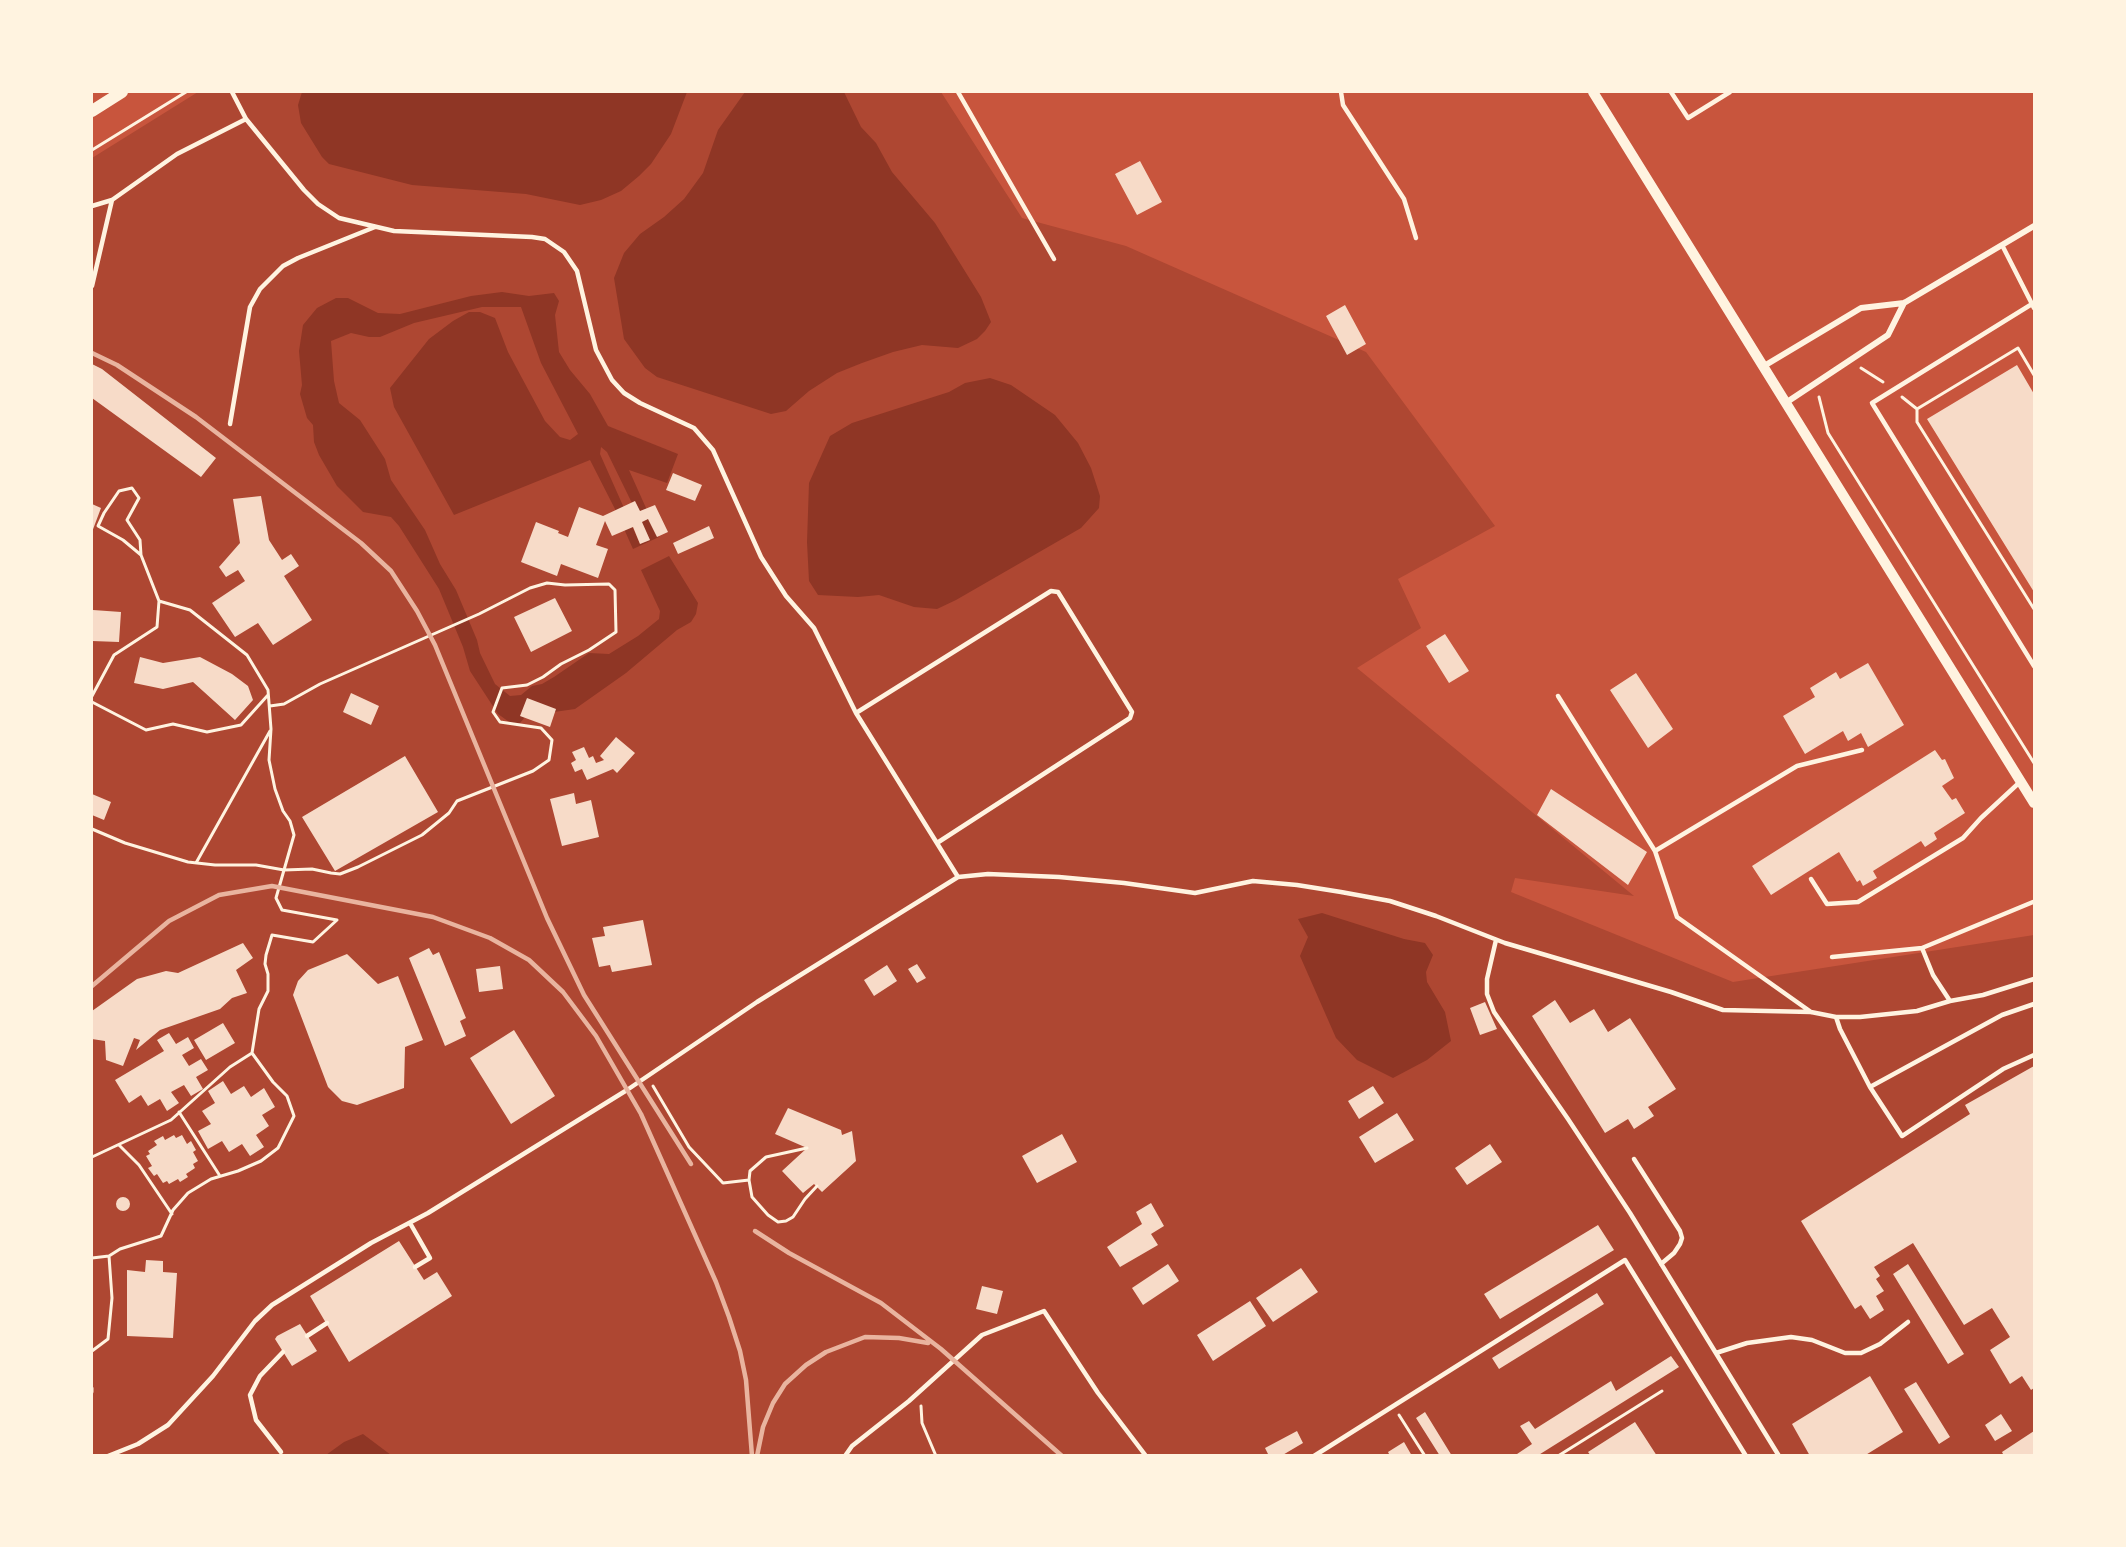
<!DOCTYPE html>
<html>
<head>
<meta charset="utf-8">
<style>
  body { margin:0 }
  #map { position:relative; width:2126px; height:1547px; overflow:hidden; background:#c8553d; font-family:Raleway,sans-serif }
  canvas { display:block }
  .frame { position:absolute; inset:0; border:93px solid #fff3e0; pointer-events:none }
</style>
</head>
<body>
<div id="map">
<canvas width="2126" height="1547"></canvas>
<div class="frame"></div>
</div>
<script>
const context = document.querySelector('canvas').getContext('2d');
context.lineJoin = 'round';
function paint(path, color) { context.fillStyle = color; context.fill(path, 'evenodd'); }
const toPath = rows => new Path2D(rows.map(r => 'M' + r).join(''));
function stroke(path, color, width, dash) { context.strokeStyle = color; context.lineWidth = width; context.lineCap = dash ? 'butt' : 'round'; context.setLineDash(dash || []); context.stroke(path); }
const green = toPath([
  [198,92,941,92,1022,218,1126,246,1366,352,1495,526,1398,579,1421,628,1357,668,1634,896,1515,878,1511,892,1733,982,2034,935,2034,1455,92,1456,92,158]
]);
const water = toPath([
  [302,92,687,92,671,134,651,164,639,176,621,191,601,200,580,205,526,194,412,185,329,164,322,157,301,123,298,105],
  [745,92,844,92,861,127,876,143,892,172,935,223,981,297,991,322,985,331,977,339,958,348,922,345,893,352,862,363,837,373,809,391,786,411,771,414,657,377,645,368,624,339,614,278,624,253,640,234,664,217,684,199,703,173,718,130],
  [502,292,529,296,554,293,559,301,555,315,559,352,570,370,590,394,608,426,678,454,667,483,629,470,659,537,633,549,616,511,590,460,454,515,394,407,390,388,429,339,453,321,469,312,480,312,495,318,508,352,545,421,560,437,570,440,578,434,541,363,521,307,482,307,414,323,380,337,369,337,351,333,331,341,334,381,339,403,360,420,385,459,391,480,425,530,440,564,456,590,477,640,480,653,495,684,510,696,521,695,532,686,542,684,554,677,589,653,609,654,638,636,659,619,660,611,641,570,669,556,698,603,696,614,691,622,677,630,626,673,575,709,526,716,520,723,512,724,498,714,470,671,463,647,439,589,399,526,391,517,363,512,337,486,319,455,314,442,313,425,307,418,300,394,302,385,299,351,303,325,317,308,336,298,348,298,378,313,400,314,471,296],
  [601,447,607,452,650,540,640,544,600,454],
  [990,378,1011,385,1055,415,1078,443,1091,468,1100,496,1099,508,1081,528,956,600,937,609,914,607,879,595,858,597,818,595,809,581,807,542,809,483,830,436,852,423,949,392,965,383],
  [1322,913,1404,939,1425,943,1433,955,1426,972,1427,982,1445,1012,1451,1041,1427,1060,1393,1078,1357,1060,1336,1038,1300,956,1308,937,1298,919],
  [363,1434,391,1455,326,1455,344,1442]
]);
const building = toPath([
  [1140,161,1162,202,1137,215,1115,174],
  [1345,305,1366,344,1347,355,1326,316],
  [92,364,102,369,216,458,201,477,92,398],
  [2017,365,2034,394,2034,592,1927,419],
  [673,473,702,485,695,501,666,490],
  [261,496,269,540,282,560,291,554,299,566,284,576,312,620,273,645,258,623,235,637,212,603,245,581,238,570,226,577,219,567,240,543,233,499],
  [635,501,640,511,655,505,668,532,657,537,648,519,642,522,650,540,640,544,633,527,612,536,605,521,596,545,608,549,598,578,561,564,557,576,521,562,536,522,559,531,558,533,568,537,579,507,603,516],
  [92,504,101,508,92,532],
  [709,526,714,538,678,554,673,543],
  [555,598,572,631,531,652,514,617],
  [93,610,121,612,119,642,92,641],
  [1445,634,1469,671,1449,683,1426,646],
  [140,657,163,663,200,657,232,674,248,686,253,700,235,720,193,682,163,689,134,683],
  [1868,663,1904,725,1868,747,1861,733,1848,741,1843,731,1805,754,1783,716,1815,697,1810,688,1836,672,1840,679],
  [1636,673,1673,729,1648,748,1610,690],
  [351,693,379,706,371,725,343,712],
  [527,698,556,709,550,727,520,716],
  [616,737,635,753,617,773,613,769,587,780,582,769,575,772,571,763,576,760,572,752,584,747,589,758,593,756,596,763,604,760,600,756],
  [1935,750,1942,760,1945,759,1954,778,1942,786,1952,800,1956,798,1965,813,1934,833,1937,839,1925,847,1921,841,1873,871,1877,878,1863,886,1860,880,1857,882,1839,852,1771,895,1752,866],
  [405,756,438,812,335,871,302,817],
  [1551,789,1647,852,1628,885,1537,815],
  [574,793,576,804,591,800,599,837,562,846,550,799],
  [92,794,111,802,104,820,92,815],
  [643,920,652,965,612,972,610,965,599,967,592,938,605,936,603,927],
  [243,943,253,958,236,970,247,993,232,998,220,1009,160,1030,136,1050,140,1040,134,1038,123,1066,106,1060,105,1041,92,1039,92,1011,137,979,166,971,178,973],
  [429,948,433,955,439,952,466,1018,460,1021,466,1036,445,1046,409,958],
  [347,954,378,984,398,976,423,1040,405,1047,404,1088,357,1105,342,1101,328,1087,293,995,298,981,308,970],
  [917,964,926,978,917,983,908,969],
  [887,965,897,981,874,996,864,980],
  [500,966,503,989,479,992,476,969],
  [1555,1000,1570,1023,1594,1009,1608,1032,1630,1018,1676,1089,1648,1107,1654,1116,1634,1129,1628,1119,1605,1133,1532,1016],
  [1485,1002,1497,1029,1480,1035,1470,1008],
  [223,1023,235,1043,206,1060,194,1040],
  [514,1030,555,1096,511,1124,470,1058],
  [169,1033,176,1044,188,1037,194,1048,182,1055,189,1066,201,1059,208,1070,196,1077,203,1089,191,1096,184,1085,171,1092,179,1103,167,1111,160,1099,148,1106,141,1095,129,1103,115,1080,164,1051,157,1040],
  [2034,1066,2034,1388,2031,1390,2022,1376,2010,1384,1990,1350,2010,1337,1992,1308,1964,1325,1913,1243,1874,1267,1880,1276,1876,1279,1884,1291,1876,1296,1884,1310,1870,1319,1861,1305,1855,1309,1801,1221,1970,1114,1965,1105],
  [223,1081,231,1094,244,1086,251,1097,264,1088,275,1107,262,1115,269,1126,256,1135,264,1147,250,1156,242,1144,229,1152,222,1141,208,1149,198,1131,211,1124,202,1111,215,1103,208,1091],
  [1373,1086,1384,1103,1359,1119,1348,1101],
  [788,1108,841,1130,842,1135,852,1131,856,1161,822,1192,814,1184,803,1193,782,1171,807,1148,775,1134],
  [1397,1113,1414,1140,1375,1163,1359,1137],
  [1062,1134,1077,1162,1037,1183,1022,1156],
  [174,1135,176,1138,182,1135,187,1144,191,1141,196,1150,193,1152,198,1161,193,1164,195,1168,186,1174,188,1177,180,1182,178,1179,169,1184,167,1181,163,1183,157,1174,154,1176,148,1168,152,1166,146,1156,150,1154,148,1151,157,1145,154,1141,163,1136,165,1140],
  [1490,1144,1502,1162,1467,1185,1455,1168],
  '116 1204a7 7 0 1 1 14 0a7 7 0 1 1-14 0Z',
  [1151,1203,1164,1226,1151,1234,1158,1245,1120,1267,1107,1247,1142,1224,1136,1212],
  [1598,1225,1614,1250,1500,1319,1484,1294],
  [399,1241,424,1280,437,1272,452,1296,349,1362,310,1296],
  [146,1260,163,1261,163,1272,177,1273,173,1338,127,1336,127,1270,145,1272],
  [1168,1264,1179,1281,1143,1305,1132,1288],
  [1908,1264,1964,1354,1948,1364,1893,1274],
  [1301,1268,1318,1292,1273,1322,1256,1298],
  [982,1286,1003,1291,997,1314,976,1309],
  [1597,1293,1604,1304,1499,1369,1492,1358],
  [1250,1301,1266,1326,1213,1361,1197,1335],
  [300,1324,317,1351,292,1366,275,1339,277,1336],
  [1671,1356,1679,1367,1537,1456,1514,1456,1532,1444,1520,1426,1529,1421,1535,1429,1611,1381,1616,1391],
  [1870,1376,1903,1432,1864,1456,1810,1456,1792,1424],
  [1916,1382,1950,1437,1939,1444,1904,1389],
  [1425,1412,1452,1456,1440,1456,1416,1418],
  [2001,1414,2012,1431,1995,1441,1985,1425],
  [1635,1422,1657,1456,1591,1456,1588,1452],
  [1297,1431,1303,1443,1281,1456,1269,1456,1265,1448],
  [2034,1431,2034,1456,2004,1456,2002,1452],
  [1404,1442,1412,1456,1390,1456,1388,1452]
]);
const path = toPath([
  [92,150,186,92],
  [1861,368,1883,382],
  [1819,397,1828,433,2034,763],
  [1902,397,1917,409],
  [1917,409,1917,422,2034,609],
  [1917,409,2018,348,2034,375],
  [141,555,140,540,127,520,139,498,132,488,119,491,104,513,98,526,123,540,141,555,159,601],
  [92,696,114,655,157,627,159,601,190,610,247,655,268,690,271,729,269,760,275,789,283,811,290,821,294,835,276,898,282,910,337,920,313,942,272,935,266,955,265,964,268,974,268,991,259,1009,252,1053,273,1082,287,1096,294,1116,278,1148,261,1161,238,1171,211,1179,188,1193,173,1210,161,1236,120,1249,109,1256,92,1258],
  [92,702,146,730,173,724,207,732,241,725,268,695],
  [92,829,125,843,188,862,215,865,256,865,284,870,312,869,331,873,340,874,358,867,422,835,449,813,457,801,533,771,549,760,552,740,541,728,500,722,493,712,502,688,527,685,543,677,561,664,589,650,616,632,615,590,609,584,565,585,547,583,530,588,479,614,320,684,284,704,270,706],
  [196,863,270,731],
  [653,1086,689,1147,723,1183,749,1180,750,1171,766,1157,807,1148],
  [179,1112,220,1176],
  [119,1145,139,1165,172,1214],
  [92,1157,171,1120,230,1067,252,1053],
  [749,1180,752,1197,768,1215,778,1222,786,1221,793,1217,805,1199,817,1186],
  [92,1351,108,1339,112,1298,109,1256],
  [92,1388,92,1392],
  [921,1406,922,1423,936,1456],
  [1399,1415,1425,1456],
  [1558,1456,1662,1391]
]);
const service = toPath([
  [232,92,246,119,304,190,318,204,339,218,394,231,532,237,545,239,564,252,577,271,596,350,612,380,624,393,640,403,694,428,713,450,761,557,786,596,814,628,856,713,958,877],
  [958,92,1054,259],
  [1341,92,1343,105,1404,199,1416,238],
  [1671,92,1688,118,1730,92],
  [92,206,112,200,177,154,246,119],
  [2002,245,2032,304],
  [92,286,112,200],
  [2034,308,2032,304,1872,403,2034,666],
  [230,424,250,307,260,289,283,266,298,258,375,227],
  [1558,696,1655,851],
  [856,713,1051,591,1058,592,1132,712,1130,718,937,843],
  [1811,879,1827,904,1858,902,1963,838,1981,818,2021,781],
  [1496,940,1487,979,1487,994,1494,1012,1568,1119,1630,1213,1779,1456],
  [1832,957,1922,948],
  [1950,1001,1933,975,1922,948,2033,902],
  [1811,1012,1677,917,1655,851,1797,766,1862,750],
  [1836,1017,1840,1029,1870,1087,1902,1136,2003,1069,2034,1055],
  [1870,1087,2002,1015,2034,1004],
  [1634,1159,1680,1231,1682,1238,1680,1244,1674,1253,1661,1264],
  [410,1223,430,1258,415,1267],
  [307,1336,327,1323],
  [1716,1353,1747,1343,1791,1337,1812,1340,1845,1353,1861,1353,1880,1344,1908,1322],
  [281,1452,256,1420,250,1395,260,1376,283,1352],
  [108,1456,138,1444,168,1425,213,1376,255,1321,272,1305,371,1243,428,1213,627,1090,757,1002,958,877,988,874,1059,877,1124,883,1195,893,1253,881,1297,885,1341,892,1390,901,1436,916,1505,943,1671,992,1723,1010,1811,1012,1836,1017,1860,1017,1917,1011,1950,1001,1983,995,2034,979],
  [845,1456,852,1446,909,1401,982,1335,1044,1311,1098,1393,1146,1456],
  [1314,1456,1625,1260,1746,1456]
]);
const minor = toPath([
  [1764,366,1861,308,1904,303,2034,226],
  [1787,402,1888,335,1904,303]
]);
const tertiary = toPath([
  [1593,92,2034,803]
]);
const secondary = toPath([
  [92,111,122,92]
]);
const rail = toPath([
  [92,353,117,365,196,417,361,543,391,571,417,611,435,645,547,918,584,995,691,1164],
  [92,986,169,921,219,895,272,886,433,917,490,938,529,960,563,992,596,1036,641,1114,716,1282,729,1317,740,1351,746,1380,752,1456],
  [755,1231,789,1253,881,1303,941,1349,1062,1456],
  [757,1456,763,1427,773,1403,785,1384,806,1365,826,1352,865,1337,899,1338,928,1343]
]);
paint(green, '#ae4732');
paint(water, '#8f3625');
paint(building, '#f7dbc8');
stroke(path, '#fff3e0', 3);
stroke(service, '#fff3e0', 4.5);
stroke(minor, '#fff3e0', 6);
stroke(tertiary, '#fff3e0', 10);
stroke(secondary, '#fff3e0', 12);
stroke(rail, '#e9b49f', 4.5);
</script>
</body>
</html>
